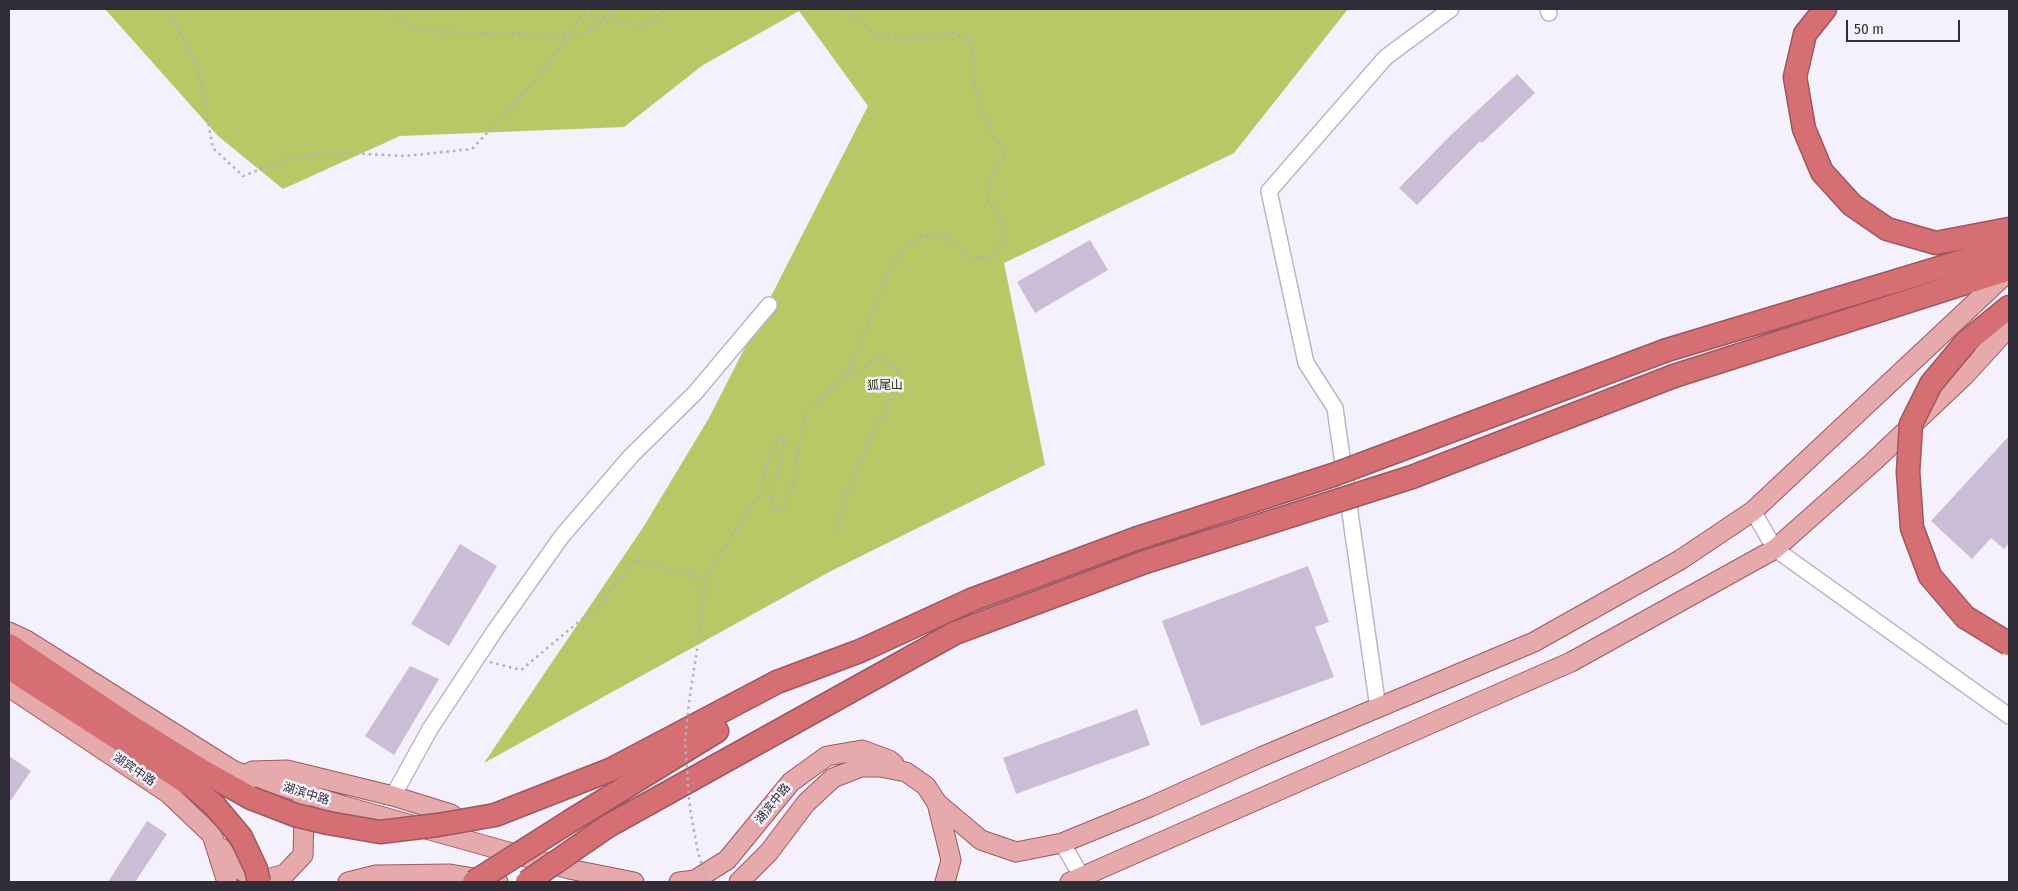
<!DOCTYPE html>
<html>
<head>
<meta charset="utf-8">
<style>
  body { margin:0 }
  #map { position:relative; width:2018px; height:891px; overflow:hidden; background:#f5f1fc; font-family:"Fira Sans Condensed",sans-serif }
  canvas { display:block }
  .frame { position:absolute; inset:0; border:10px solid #312d38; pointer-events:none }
  .scale { position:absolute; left:1846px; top:20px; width:114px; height:22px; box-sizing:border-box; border:2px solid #312d38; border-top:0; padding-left:6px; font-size:15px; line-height:18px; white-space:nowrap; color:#312d38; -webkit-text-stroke:4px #f5f1fc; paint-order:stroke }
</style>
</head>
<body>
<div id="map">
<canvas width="2018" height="891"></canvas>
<div class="frame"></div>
<div class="scale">50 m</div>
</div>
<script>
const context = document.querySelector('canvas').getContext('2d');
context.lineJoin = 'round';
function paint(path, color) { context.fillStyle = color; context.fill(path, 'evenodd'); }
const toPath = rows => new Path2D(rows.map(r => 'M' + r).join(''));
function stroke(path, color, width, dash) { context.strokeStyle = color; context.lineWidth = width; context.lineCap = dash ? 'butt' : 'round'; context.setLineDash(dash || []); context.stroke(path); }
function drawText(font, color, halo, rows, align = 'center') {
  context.font = font + ' "Fira Sans Condensed","Noto Sans SC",sans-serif'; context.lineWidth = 5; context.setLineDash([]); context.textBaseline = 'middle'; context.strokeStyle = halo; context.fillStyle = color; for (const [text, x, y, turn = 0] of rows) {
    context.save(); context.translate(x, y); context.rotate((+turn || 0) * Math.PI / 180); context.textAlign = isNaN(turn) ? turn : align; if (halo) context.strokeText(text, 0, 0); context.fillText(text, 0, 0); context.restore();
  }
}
const forest = toPath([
  [105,9,1348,9,1234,153,1004,263,1045,465,831,571,484,763,644,526,709,418,868,106,799,11,703,65,624,127,400,136,283,189,218,136]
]);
const building = toPath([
  [1517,74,1535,93,1482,143,1480,141,1417,205,1399,188,1451,135],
  [1090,240,1108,270,1035,313,1017,282],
  [2009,436,2009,543,2004,549,1991,538,1972,559,1931,521],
  [460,544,497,566,449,646,411,624],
  [1308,566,1329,622,1315,627,1334,677,1201,726,1162,621],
  [410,666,439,679,394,755,365,736],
  [1137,709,1150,745,1016,794,1003,758],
  [9,756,31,771,9,803],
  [147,821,167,834,135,882,108,882]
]);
const path = toPath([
  [167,9,197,65,213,148,243,176,285,160,327,152,405,156,472,149,528,89,584,13,644,26,668,9],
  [845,9,852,17,880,35,905,40,953,33,967,39,973,51,975,90,986,122],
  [835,532,844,502,863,454,892,396,899,368,879,358,868,364,854,377,849,371],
  [490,662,521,670,601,603,635,559,705,580]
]);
const minor = toPath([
  [1548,9,1549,13],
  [1753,511,1775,549,2009,716],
  [1378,708,1335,408,1306,363,1269,191,1386,57,1451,9],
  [393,796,430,729,496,629,562,536,631,456,695,393,769,305],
  [1062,843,1082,877,1087,882]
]);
const major = toPath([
  [9,632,26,640,234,771,344,806,569,869,634,882],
  [9,687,168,793,212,835,227,882],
  [252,771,287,770,393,796,451,814,464,826],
  [937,803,951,860,945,882],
  [221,848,233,866,260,881,285,874,303,855,304,818,300,806],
  [348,882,376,875,450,874,498,882],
  [679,882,695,880,727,860,791,782,827,756,862,750,889,760,894,764],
  [739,882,769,852,806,803,833,778,861,767,880,767,906,772,926,786,937,803,981,840,1016,852,1062,843,1150,807,1261,757,1534,642,1680,560,1753,511,2009,271],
  [1070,882,1571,662,1775,549,1873,462,1966,374,2009,327]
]);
const highway = toPath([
  [1825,9,1805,34,1795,77,1804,129,1822,172,1852,205,1887,229,1936,243,2009,229],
  [1966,342,2009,307],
  [1667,350,2009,247],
  [1674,376,2009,269],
  [9,645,127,724,201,770,251,798],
  [9,668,192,786,215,806],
  [610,770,777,682,860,651,971,600,1135,539],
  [572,820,717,731],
  [608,826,955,633,1145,562]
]);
const pathBridge = toPath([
  [390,9,391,12,410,28,446,32,578,35,597,26,612,9],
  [707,882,698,852,690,809,685,741,689,702,702,618,705,580,744,516,761,492,766,464,775,445,781,436,785,443,771,498,774,510,783,509,791,492,805,414,849,371,893,261,904,247,924,235,945,237,968,258,990,257,1003,242,1004,226,988,200,990,179,1005,155,986,122]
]);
const highwayBridge = toPath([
  [1966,342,1931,384,1911,424,1908,472,1912,528,1930,576,1965,617,2009,644],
  [1135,539,1333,475,1667,350],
  [1145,562,1412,477,1674,376],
  [251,798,295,815,328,823,380,832,438,825,495,815,610,770],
  [215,806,241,837,256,869,259,882],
  [474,882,572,820],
  [527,882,608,826]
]);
const parkNames = [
  ["狐尾山",885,386]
];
const streetNames = [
  ["湖宾中路",134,770,34],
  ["湖滨中路",306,794,17],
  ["湖滨中路",773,804,-51]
];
paint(forest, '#b7c866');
paint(building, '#cbbdd6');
stroke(minor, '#beb4ce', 18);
stroke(major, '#9c585f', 21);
stroke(highway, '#9c585f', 25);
stroke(path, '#b4b0bb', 2.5, [2.5, 4]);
stroke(minor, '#fff', 15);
stroke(major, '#e6a9ac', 19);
stroke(highway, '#d66f74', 22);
stroke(highwayBridge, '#9c585f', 25, []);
stroke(pathBridge, '#b4b0bb', 2.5, [2.5, 4]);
stroke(highwayBridge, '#d66f74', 22);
drawText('12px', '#2c3208', '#f5f1fc', parkNames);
drawText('12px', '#312d38', '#f5f1fc', streetNames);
</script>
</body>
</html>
